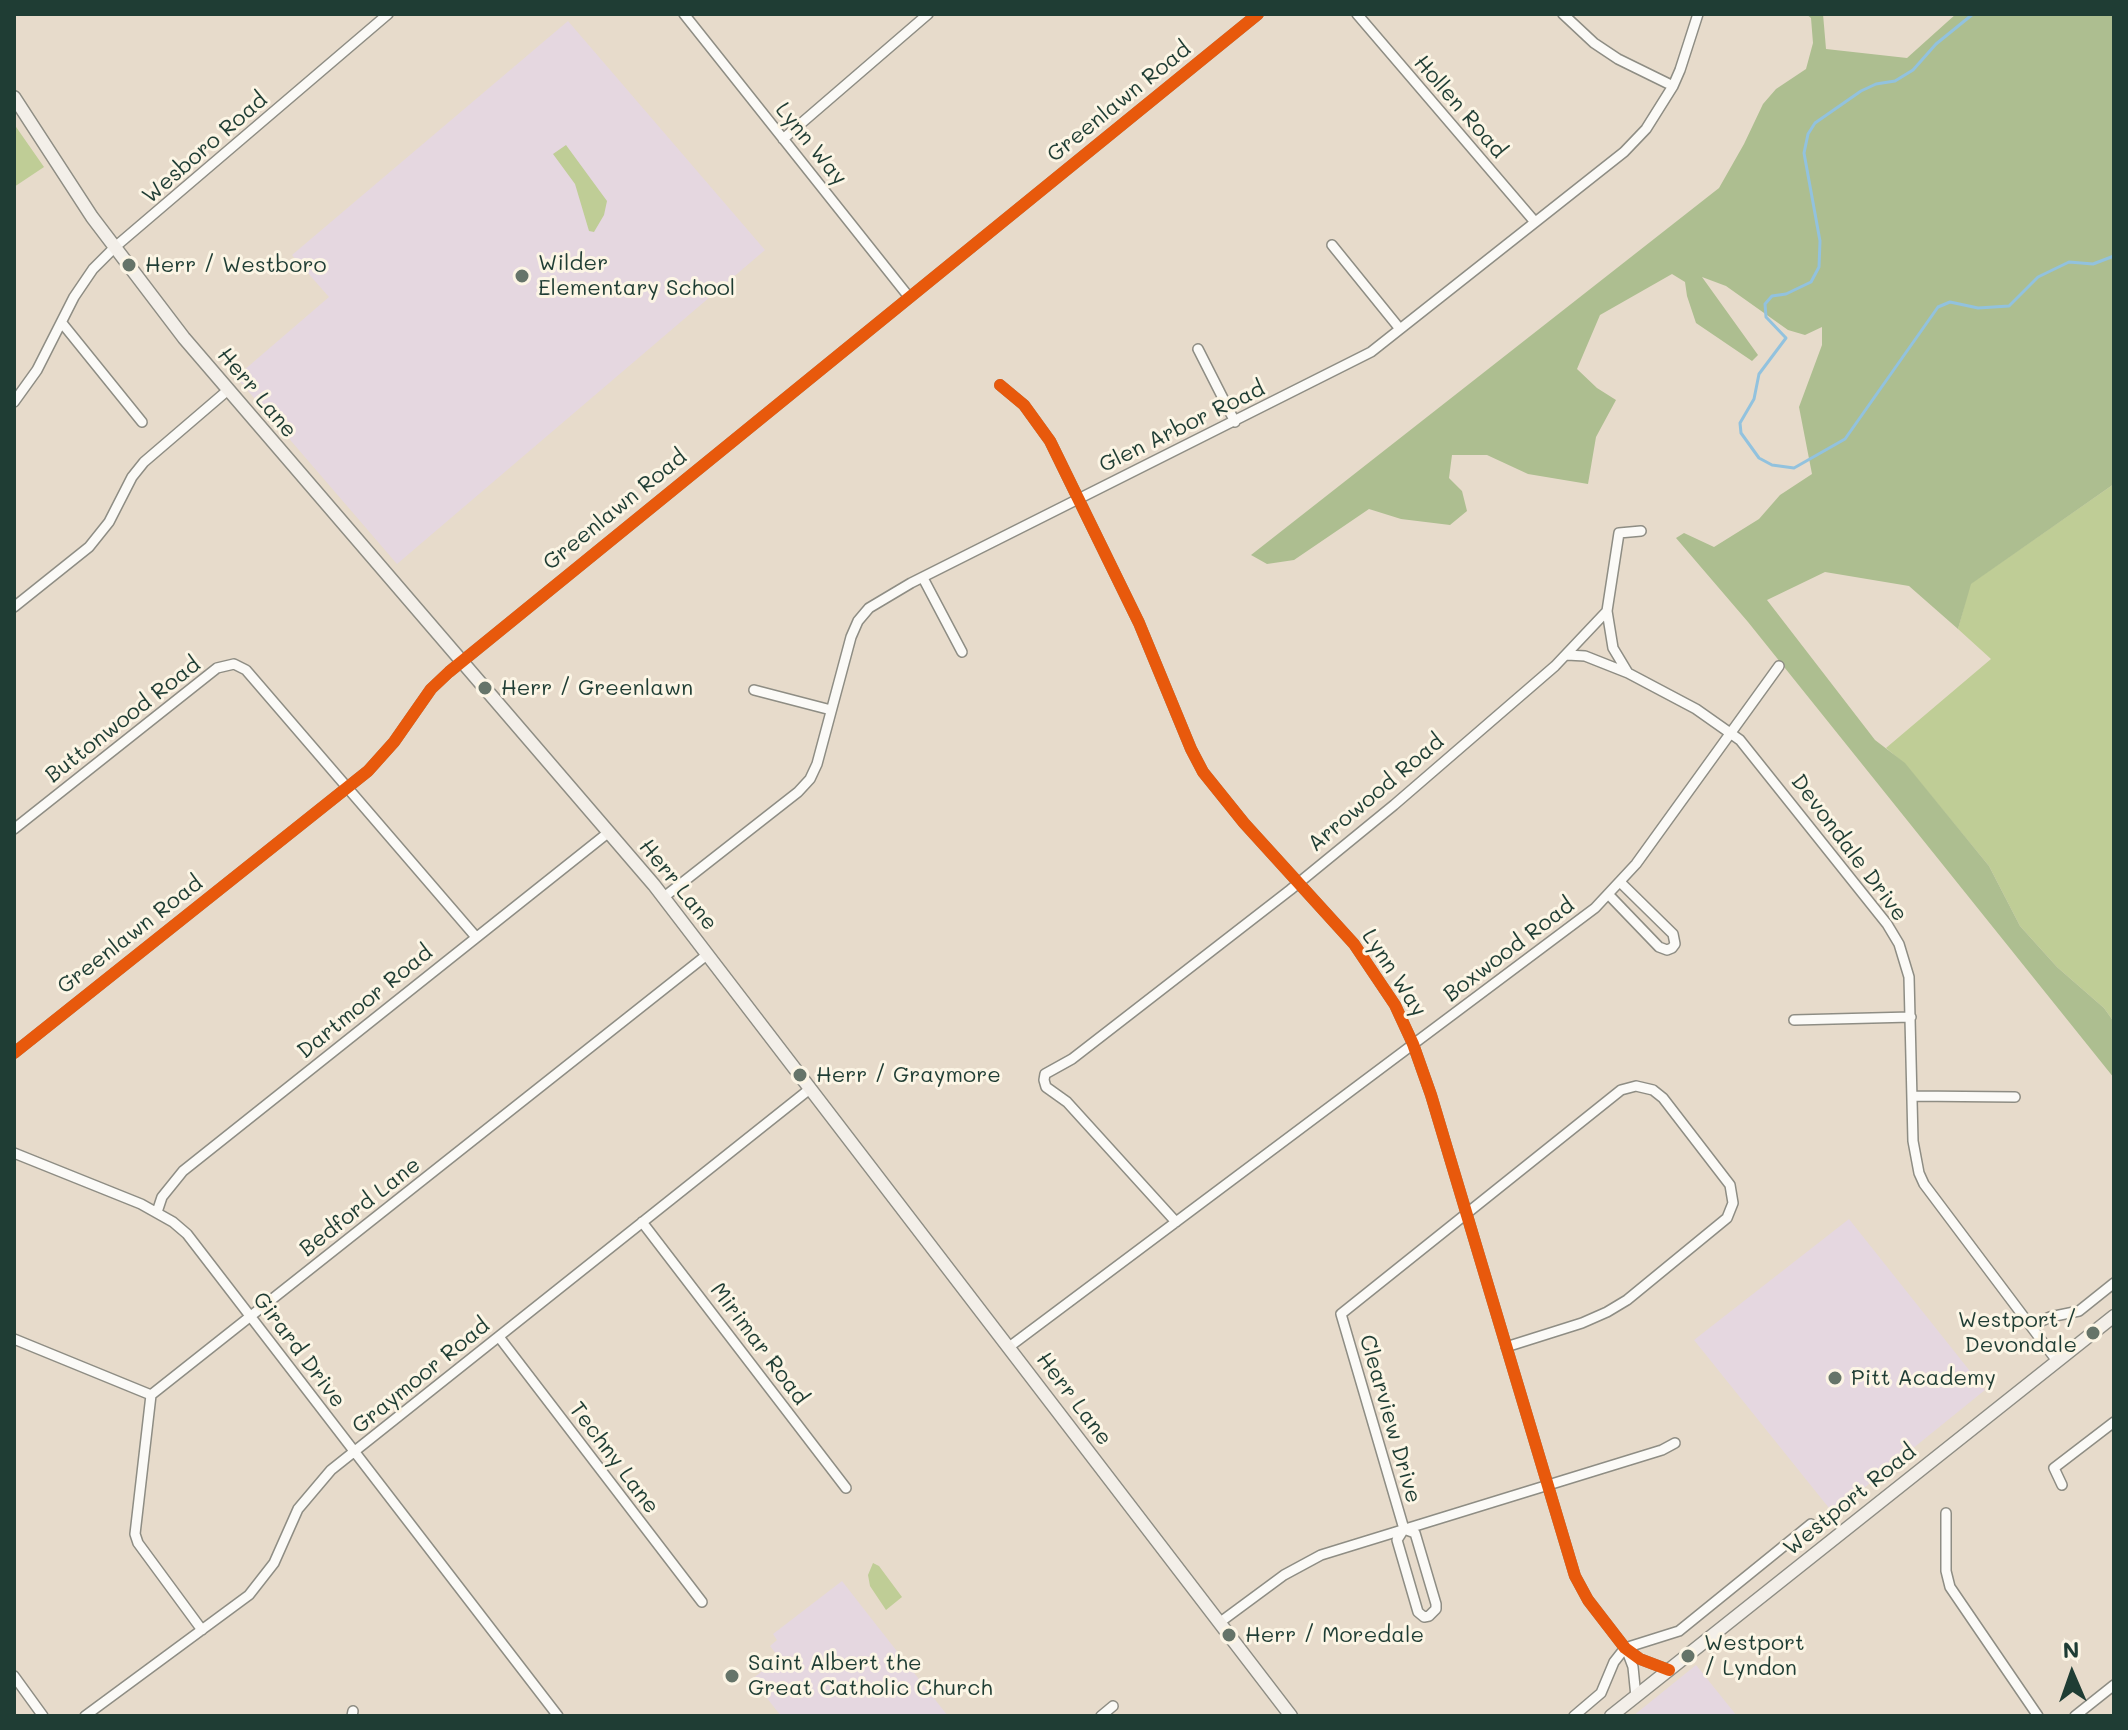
<!DOCTYPE html>
<html>
<head>
<meta charset="utf-8">
<style>
  body { margin:0 }
  #map { position:relative; width:2128px; height:1730px; overflow:hidden; background:#e7dbcb; font-family:Mali,sans-serif }
  canvas { display:block }
  .frame { position:absolute; inset:0; border:16px solid #1f3d34; pointer-events:none }
  .north { position:absolute; left:2032px; top:1634px; width:80px; height:80px; -webkit-text-stroke:6px #fcf5e5; paint-order:stroke; rotate:358deg; font-size:22px; font-weight:700; line-height:32px; text-align:center; color:#1f3d34 }
  .north::after { content:''; display:block; margin:auto; width:28px; height:36px; background:#1f3d34; clip-path:polygon(50% 0,100% 100%,50% 72%,0 100%) }
</style>
</head>
<body>
<div id="map">
<canvas width="2128" height="1730"></canvas>
<div class="frame"></div>
<div class="north">N</div>
</div>
<script>
const context = document.querySelector('canvas').getContext('2d');
context.lineJoin = 'round';
function paint(path, color) { context.fillStyle = color; context.fill(path, 'evenodd'); }
const toPath = rows => new Path2D(rows.map(r => 'M' + r).join(''));
function stroke(path, color, width, dash) { context.strokeStyle = color; context.lineWidth = width; context.lineCap = dash ? 'butt' : 'round'; context.setLineDash(dash || []); context.stroke(path); }
function drawText(font, color, halo, rows, align = 'center') {
  context.font = font + ' Mali,sans-serif'; context.lineWidth = 6; context.setLineDash([]); context.textBaseline = 'middle'; context.strokeStyle = halo; context.fillStyle = color; for (const [text, x, y, turn = 0] of rows) {
    context.save(); context.translate(x, y); context.rotate((+turn || 0) * Math.PI / 180); context.textAlign = isNaN(turn) ? turn : align; if (halo) context.strokeText(text, 0, 0); context.fillText(text, 0, 0); context.restore();
  }
}
const built = toPath([
  [568,21,765,250,397,564,236,377,329,297,292,255],
  [1849,1219,1985,1390,1833,1513,1694,1340],
  [842,1581,874,1622,948,1716,781,1716,752,1679,779,1658,770,1646,777,1640,773,1634],
  [1696,1665,1737,1716,1633,1716]
]);
const green = toPath([
  [14,124,44,167,14,187],
  [566,145,607,201,604,215,594,232,589,231,575,184,553,154],
  [2114,484,2114,1022,2104,1008,2057,967,2020,926,1989,866,1905,764,1886,748,1991,659,1958,629,1970,584],
  [873,1563,879,1566,902,1597,886,1610,870,1586,868,1575]
]);
const forest = toPath([
  [1806,14,1823,14,1826,49,1907,58,1956,14,2114,14,2114,484,1971,584,1958,629,1909,586,1825,572,1767,600,1875,740,1905,763,1989,866,2020,926,2057,967,2104,1008,2114,1022,2114,1078,1748,622,1676,538,1684,533,1714,547,1759,519,1780,495,1812,474,1799,407,1822,345,1822,327,1805,335,1788,330,1726,286,1702,277,1758,355,1752,361,1696,323,1687,296,1685,282,1672,274,1600,315,1577,369,1597,388,1616,400,1596,437,1588,484,1528,474,1487,455,1452,455,1449,478,1462,491,1467,511,1450,525,1401,519,1369,509,1294,560,1267,564,1251,555,1719,188,1744,144,1763,104,1776,89,1806,69,1813,43,1811,18]
]);
const stream = toPath([
  [1973,14,1936,44,1913,70,1895,81,1876,84,1861,91,1815,123,1808,134,1804,153,1820,241,1819,267,1811,282,1786,294,1772,296,1765,304,1766,317,1786,338,1759,374,1754,399,1740,423,1741,433,1759,458,1772,465,1794,468,1845,439,1938,307,1950,302,1978,308,2009,306,2038,277,2069,262,2093,264,2114,256]
]);
const minor = toPath([
  [684,14,909,297],
  [1357,14,1535,222],
  [1563,14,1594,43,1618,59,1673,86],
  [783,139,928,14],
  [1332,245,1400,329],
  [62,323,142,422],
  [1198,349,1235,422],
  [1000,385,1024,405,1050,441,1139,623,1191,749,1203,772,1244,823,1354,944,1395,1005,1413,1044,1431,1095,1575,1576,1588,1600,1625,1648,1640,1659,1669,1670],
  [14,402,37,370,74,297,93,269,115,247,388,14],
  [923,578,962,652],
  [14,607,89,547,109,522,132,477,144,462,228,390],
  [1607,611,1613,648,1628,673],
  [1567,655,1585,656,1628,673,1696,709,1740,740,1887,924,1899,944,1909,977,1913,1141,1919,1173,1924,1184,2057,1361],
  [754,690,831,710],
  [14,829,217,668,234,664,246,670,476,937],
  [1608,894,1659,947,1667,950,1672,948,1675,944,1673,934,1620,882],
  [664,897,798,792,810,779,817,764,851,637,858,621,869,608,911,583,1371,352,1624,152,1646,129,1673,86,1680,70,1698,14],
  [1794,1020,1911,1017],
  [14,1053,368,771,394,742,431,689,449,672,1258,14],
  [1912,1096,2015,1097],
  [14,1153,141,1204,173,1222,187,1234,558,1716],
  [157,1212,162,1197,183,1171,609,832],
  [642,1222,846,1488],
  [1176,1222,1067,1102,1046,1087,1044,1080,1045,1074,1072,1059,1290,890,1394,805,1555,666,1607,611,1619,533,1641,531],
  [2031,1326,2050,1317,2079,1311,2114,1283],
  [499,1337,702,1602],
  [14,1339,151,1395,708,954],
  [1009,1347,1595,908,1636,864,1779,666],
  [151,1395,135,1534,138,1543,202,1630],
  [2062,1485,2054,1468,2114,1422],
  [1946,1513,1946,1571,1950,1587,2038,1716],
  [1404,1529,1341,1314,1621,1090,1636,1086,1653,1090,1663,1098,1730,1185,1733,1203,1727,1218,1627,1300,1607,1312,1582,1323,1506,1347],
  [1404,1529,1415,1533,1436,1604,1436,1609,1429,1616,1424,1617,1418,1612,1397,1540,1404,1529],
  [1219,1623,1284,1575,1321,1555,1662,1450,1675,1443],
  [1627,1651,1633,1667,1636,1697],
  [14,1676,43,1716],
  [85,1716,249,1595,274,1563,298,1509,331,1470,811,1088],
  [352,1716,353,1711],
  [1101,1716,1113,1706],
  [1574,1716,1601,1693,1614,1662,1625,1648,1679,1631,1811,1524],
  [2075,1716,2114,1685]
]);
const secondary = toPath([
  [14,97,92,217,184,338,654,885,1291,1716],
  [1611,1716,2114,1316]
]);
const cycleway = toPath([
  [1000,385,1024,405,1050,441,1139,623,1191,749,1203,772,1244,823,1354,944,1395,1005,1413,1044,1431,1095,1575,1576,1588,1600,1625,1648,1640,1659,1669,1670],
  [14,1053,368,771,394,742,431,689,449,672,1258,14]
]);
const markers = [
  [129,265,8,"#657469"],
  [522,276,8,"#657469"],
  [485,688,8,"#657469"],
  [800,1075,8,"#657469"],
  [2093,1333,8,"#657469"],
  [1835,1378,8,"#657469"],
  [1229,1635,8,"#657469"],
  [1688,1656,8,"#657469"],
  [732,1676,8,"#657469"]
];
const streetNames = [
  ["Greenlawn Road",1119,102,-39],
  ["Hollen Road",1460,107,49],
  ["Lynn Way",811,144,51],
  ["Wesboro Road",205,148,-41],
  ["Herr Lane",257,393,50],
  ["Glen Arbor Road",1182,427,-26],
  ["Greenlawn Road",615,510,-39],
  ["Buttonwood Road",123,720,-38],
  ["Arrowood Road",1376,793,-40],
  ["Devondale Drive",1849,848,53],
  ["Herr Lane",678,885,51],
  ["Greenlawn Road",130,935,-38],
  ["Boxwood Road",1509,950,-37],
  ["Lynn Way",1394,973,57],
  ["Dartmoor Road",365,1002,-39],
  ["Bedford Lane",360,1207,-38],
  ["Mirimar Road",759,1344,53],
  ["Girard Drive",299,1350,53],
  ["Graymoor Road",421,1376,-39],
  ["Herr Lane",1074,1399,53],
  ["Clearview Drive",1390,1419,74],
  ["Techny Lane",614,1458,53],
  ["Westport Road",1850,1500,-39]
];
const poiNames = [
  ["Wilder",538,263],
  ["Elementary School",538,288],
  ["Herr / Westboro",145,265],
  ["Herr / Greenlawn",501,688],
  ["Herr / Graymore",816,1075],
  ["Westport /",2077,1320,"right"],
  ["Devondale",2077,1345,"right"],
  ["Pitt Academy",1851,1378],
  ["Herr / Moredale",1245,1635],
  ["Westport",1704,1643],
  ["/ Lyndon",1704,1668],
  ["Saint Albert the",748,1663],
  ["Great Catholic Church",748,1688]
];
paint(built, '#e5d7e0');
paint(green, '#bfcd96');
paint(forest, '#adbe90');
stroke(stream, '#92c2de', 3);
stroke(minor, '#8e8d84', 12);
stroke(secondary, '#8e8d84', 15);
stroke(minor, '#fbfaf7', 9);
stroke(secondary, '#f3efe9', 12);
stroke(cycleway, '#e8590c', 12);
for (const [x, y, r, color] of markers) { const dot = new Path2D(); dot.arc(x, y, r, 0, 2 * Math.PI); context.fillStyle = color; context.fill(dot); stroke(dot, '#fcf5e5', 3); }
drawText('22px', '#1f3d34', '#fcf5e5', streetNames);
drawText('22px', '#1f3d34', '#fcf5e5', poiNames, 'left');
</script>
</body>
</html>
